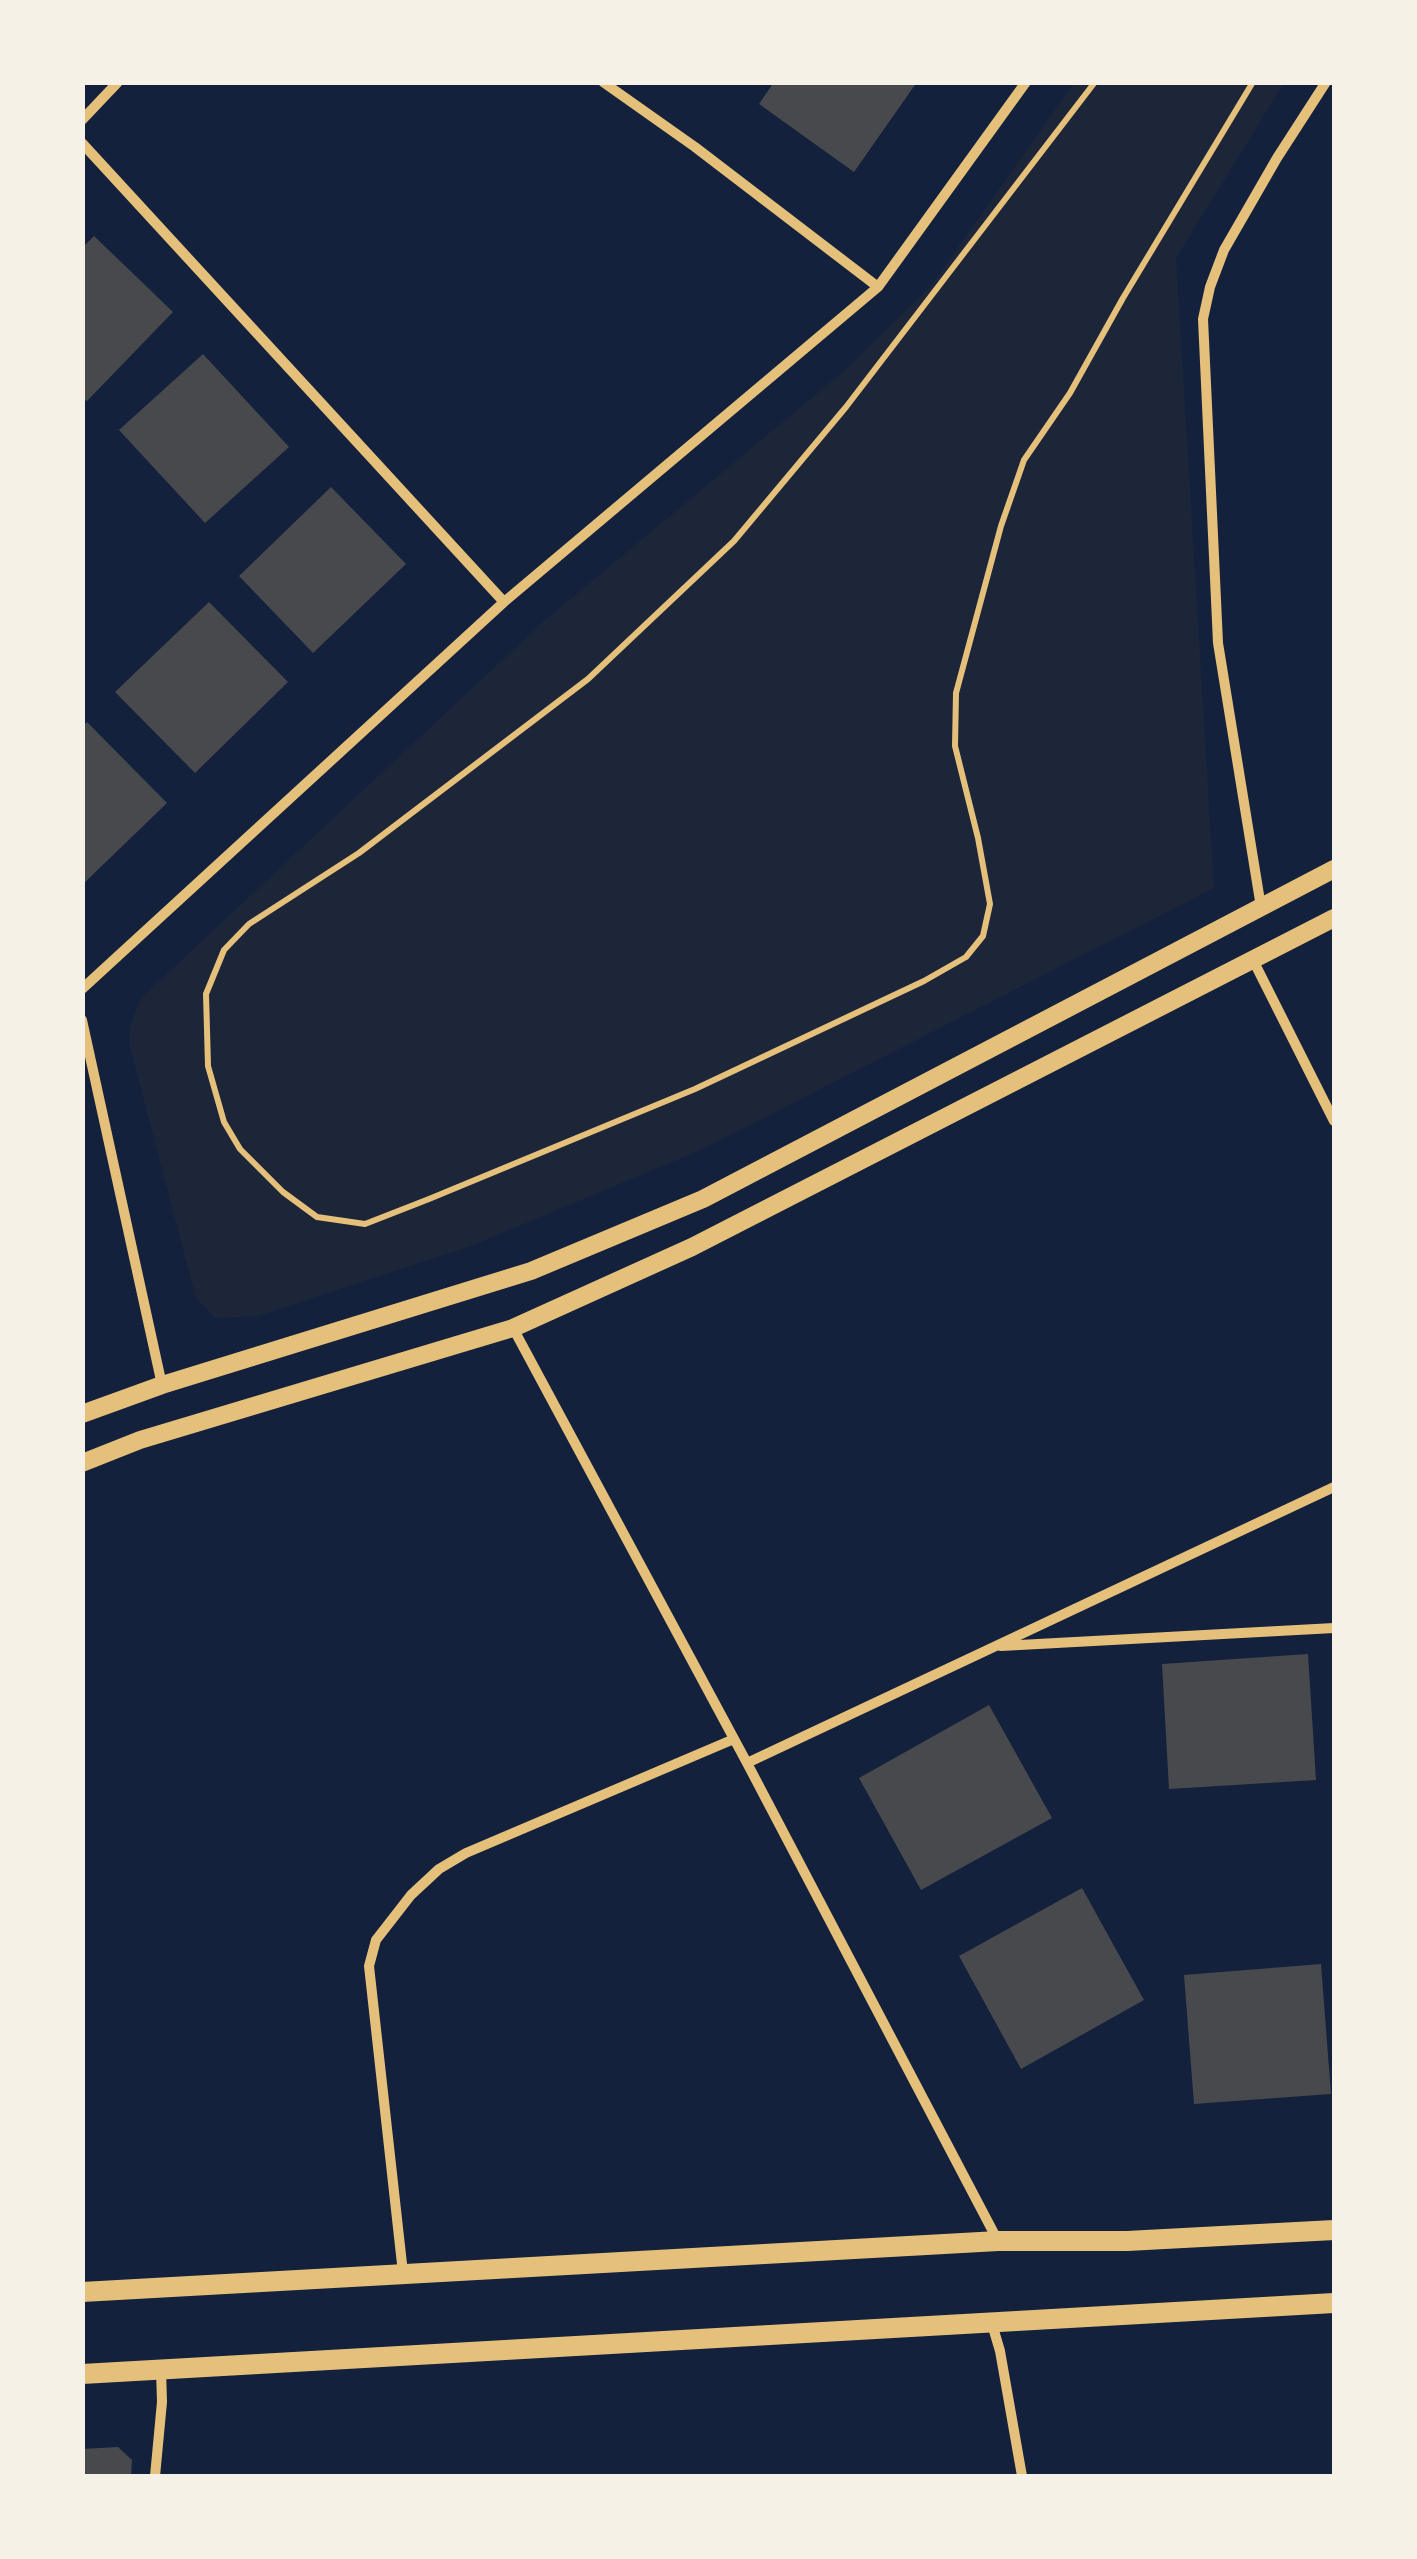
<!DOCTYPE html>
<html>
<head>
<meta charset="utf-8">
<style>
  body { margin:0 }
  #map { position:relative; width:1417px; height:2559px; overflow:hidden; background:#14213d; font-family:Commissioner,sans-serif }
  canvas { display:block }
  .frame { position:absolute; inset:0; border:85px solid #f6f1e7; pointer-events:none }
</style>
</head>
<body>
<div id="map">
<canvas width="1417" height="2559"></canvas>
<div class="frame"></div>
</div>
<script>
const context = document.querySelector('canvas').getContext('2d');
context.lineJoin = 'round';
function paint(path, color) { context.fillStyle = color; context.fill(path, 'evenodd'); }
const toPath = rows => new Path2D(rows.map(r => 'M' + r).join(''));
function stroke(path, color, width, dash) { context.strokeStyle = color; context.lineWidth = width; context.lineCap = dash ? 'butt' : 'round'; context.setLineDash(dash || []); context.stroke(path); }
const green = toPath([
  [1074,83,1284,83,1176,258,1214,888,703,1149,471,1246,258,1316,215,1318,196,1298,130,1047,130,1026,141,998,544,621,845,370,930,287]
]);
const building = toPath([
  [774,82,917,82,854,172,759,104],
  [94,236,173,312,87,401,82,398,82,248],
  [203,354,289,447,205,523,119,430],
  [331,487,406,564,313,653,239,576],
  [209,602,288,682,195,773,115,692],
  [87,722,167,803,82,885,82,727],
  [1308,1654,1316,1780,1169,1789,1162,1664],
  [989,1705,1052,1818,921,1890,859,1778],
  [1082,1888,1144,2000,1021,2069,959,1956],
  [1321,1964,1331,2094,1194,2104,1184,1975],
  [118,2447,132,2460,131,2476,82,2476,82,2449]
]);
const path = toPath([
  [1095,82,846,407,734,541,588,679,359,853,249,924,224,950,206,994,208,1066,224,1122,240,1149,283,1192,317,1217,365,1224,429,1199,695,1089,924,981,966,957,983,936,990,904,978,838,955,746,956,693,1001,526,1024,460,1070,393,1123,298,1253,82]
]);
const minor = toPath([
  [603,82,695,147,878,287],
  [82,120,118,82],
  [82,143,504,602],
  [1261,907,1218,643,1203,319,1210,287,1224,250,1277,158,1326,82],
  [1253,960,1334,1121],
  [82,989,504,602,878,287,1026,82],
  [82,1020,162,1385],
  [513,1328,747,1763,998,2241],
  [1001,1646,1334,1628],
  [747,1763,1334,1487],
  [403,2273,369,1966,376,1940,411,1895,439,1869,466,1853,734,1739],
  [992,2324,1000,2351,1022,2476],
  [155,2476,162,2402,161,2370]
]);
const tertiary = toPath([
  [82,1414,162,1385,531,1271,703,1199,1334,869],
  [82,1463,140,1440,513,1328,692,1247,1334,918]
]);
const secondary = toPath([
  [82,2292,998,2241,1127,2241,1334,2230],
  [82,2374,1334,2303]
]);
paint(green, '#1d2539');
paint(building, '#48494c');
stroke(path, '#e5c07b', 6);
stroke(minor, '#e5c07b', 10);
stroke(tertiary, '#e5c07b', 18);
stroke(secondary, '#e5c07b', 20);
</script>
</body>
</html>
